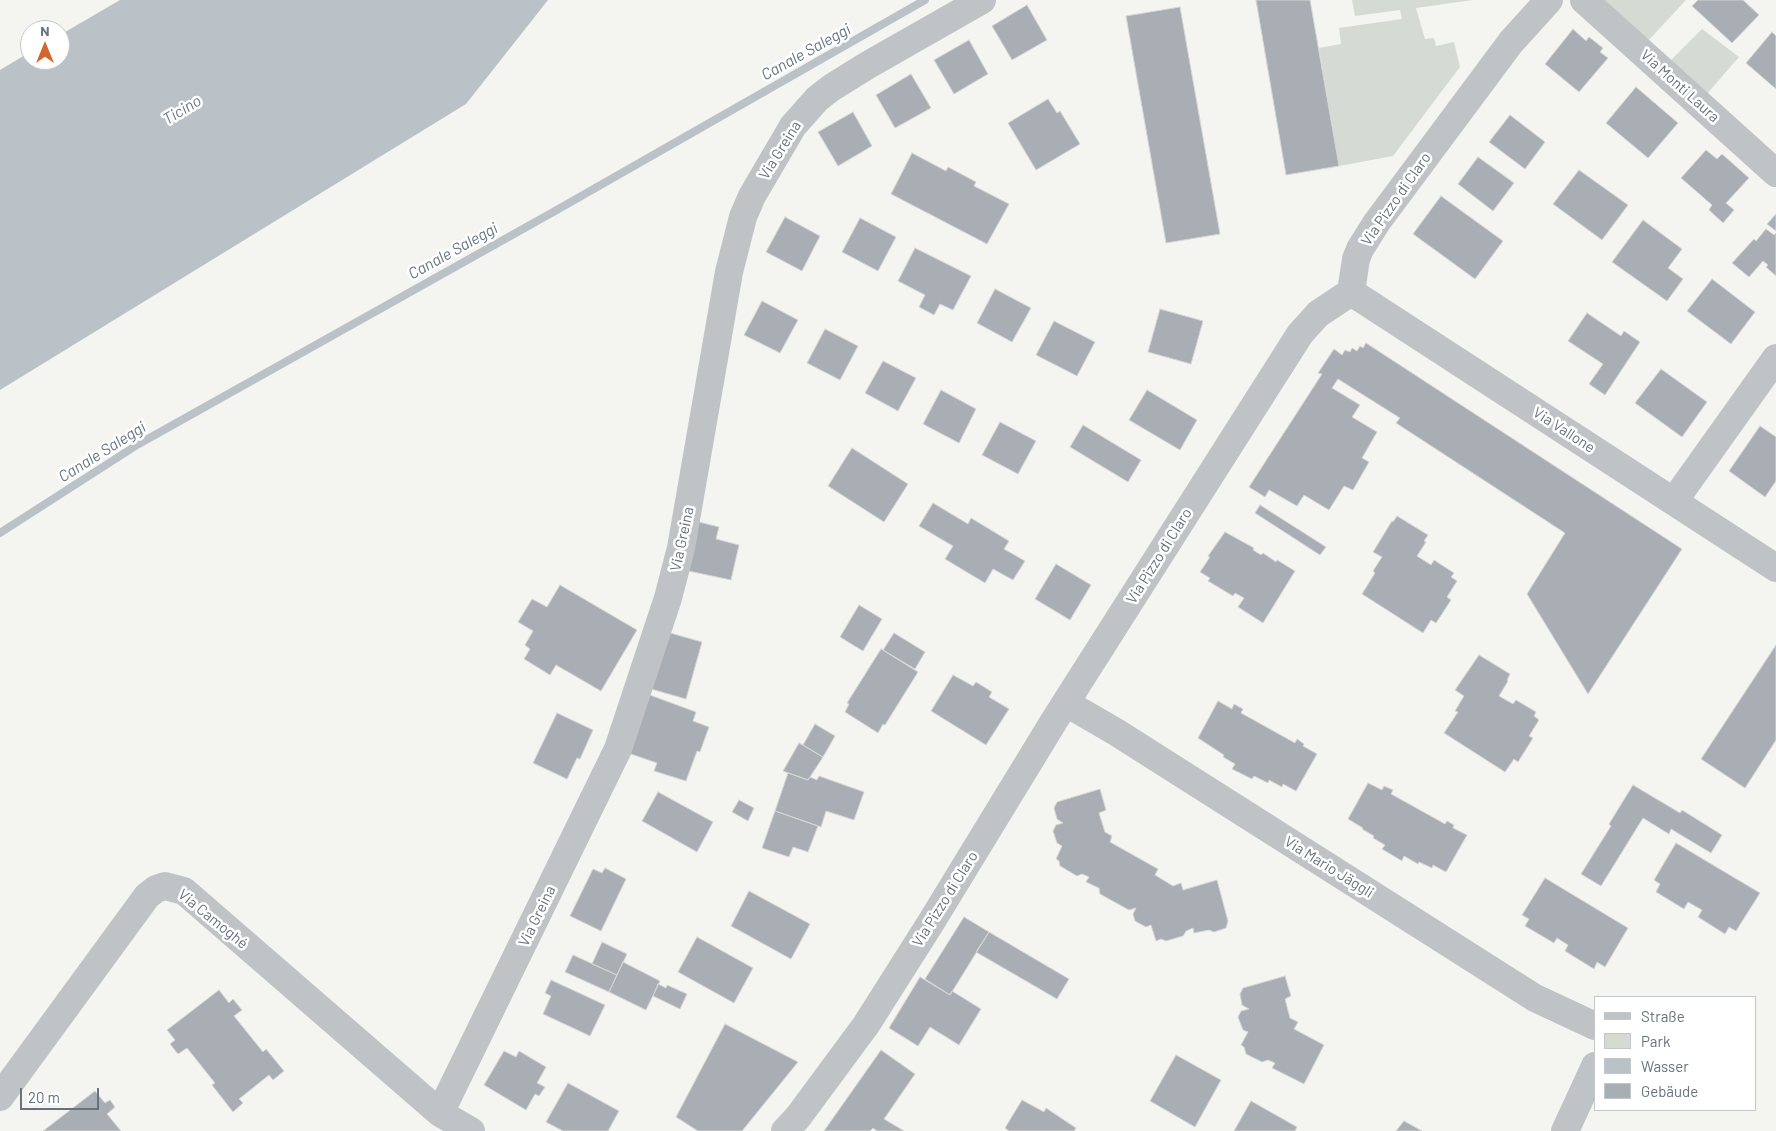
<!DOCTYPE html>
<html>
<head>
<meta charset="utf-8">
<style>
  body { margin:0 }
  #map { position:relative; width:1776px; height:1131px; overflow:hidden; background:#f4f4f1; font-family:Barlow,sans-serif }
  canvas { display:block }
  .legend { position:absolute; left:1594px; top:996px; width:162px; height:115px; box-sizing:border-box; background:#fff; border:1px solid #c2c7cc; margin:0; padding:6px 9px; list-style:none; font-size:15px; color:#66727f }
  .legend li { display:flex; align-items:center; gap:10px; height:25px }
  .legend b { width:25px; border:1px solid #c2c7cc }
  .north { position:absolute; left:20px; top:20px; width:50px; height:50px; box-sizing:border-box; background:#fff; border:1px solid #c2c7cc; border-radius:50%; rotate:0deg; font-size:14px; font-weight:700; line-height:20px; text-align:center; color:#66727f }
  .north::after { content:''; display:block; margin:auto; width:18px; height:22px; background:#d16633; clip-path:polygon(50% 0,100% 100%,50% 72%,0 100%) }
  .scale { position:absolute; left:20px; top:1088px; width:79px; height:22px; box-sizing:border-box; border:2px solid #66727f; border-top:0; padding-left:6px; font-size:15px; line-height:18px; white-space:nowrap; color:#66727f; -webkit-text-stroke:4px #fff; paint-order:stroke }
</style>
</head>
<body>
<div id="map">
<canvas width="1776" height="1131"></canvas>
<ul class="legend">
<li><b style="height:6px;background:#c0c3c6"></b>Straße</li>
<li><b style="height:14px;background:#d5dbd2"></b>Park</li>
<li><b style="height:14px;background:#bac2c7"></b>Wasser</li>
<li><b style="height:14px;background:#a9aeb4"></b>Gebäude</li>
</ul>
<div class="north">N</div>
<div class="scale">20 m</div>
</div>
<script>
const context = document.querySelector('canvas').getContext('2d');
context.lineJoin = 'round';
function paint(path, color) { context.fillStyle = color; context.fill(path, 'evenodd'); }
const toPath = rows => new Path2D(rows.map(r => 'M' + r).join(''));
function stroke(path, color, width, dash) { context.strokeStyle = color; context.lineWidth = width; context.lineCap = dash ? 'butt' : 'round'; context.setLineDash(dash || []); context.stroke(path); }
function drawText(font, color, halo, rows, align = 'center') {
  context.font = font + ' Barlow,sans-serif'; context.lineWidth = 5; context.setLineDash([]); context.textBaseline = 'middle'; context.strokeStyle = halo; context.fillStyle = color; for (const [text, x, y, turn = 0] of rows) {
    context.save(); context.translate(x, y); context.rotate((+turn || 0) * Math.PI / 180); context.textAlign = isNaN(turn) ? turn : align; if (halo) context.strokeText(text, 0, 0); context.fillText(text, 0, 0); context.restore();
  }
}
const green = toPath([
  [1352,0,1473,0,1416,8,1425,39,1434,38,1436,46,1454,42,1460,67,1393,156,1339,166,1319,48,1341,44,1339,28,1402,19,1400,10,1355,16],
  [1601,0,1686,0,1646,43],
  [1702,29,1739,57,1706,95,1670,61]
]);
const water = toPath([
  [120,0,548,0,466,104,0,390,0,70,30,52,30,60,60,60,60,35]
]);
const stream = toPath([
  [0,533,137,445,555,211,925,0]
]);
const building = toPath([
  [1256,0,1310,0,1339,166,1286,175,1256,0],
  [1698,0,1743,0,1759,15,1732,43,1692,6,1698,0],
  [1027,5,1047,40,1012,60,992,26,1027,5],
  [1180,7,1220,234,1166,243,1126,16,1180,7],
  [1573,29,1586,41,1589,37,1603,48,1600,52,1608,58,1579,92,1545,64,1573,29],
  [1772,32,1776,36,1776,89,1746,63,1772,32],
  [969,40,988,74,954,94,934,60,969,40],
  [911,74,931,108,895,128,876,95,911,74],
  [1636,87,1678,123,1648,158,1606,123,1636,87],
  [1048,99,1057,113,1060,111,1080,144,1036,170,1008,123,1048,99],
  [853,112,872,146,838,166,818,132,853,112],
  [1510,115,1545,142,1525,169,1489,142,1510,115],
  [1706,150,1717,159,1722,154,1749,178,1726,203,1734,210,1723,223,1709,210,1712,205,1681,178,1706,150],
  [912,153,946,171,948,167,976,182,974,186,1009,204,987,244,891,194,912,153],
  [1478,157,1514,183,1493,211,1458,184,1478,157],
  [1579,170,1628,205,1602,240,1553,204,1579,170],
  [1441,196,1503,241,1475,279,1413,234,1441,196],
  [1776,214,1776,231,1767,224,1776,214],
  [785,217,820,236,802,271,766,252,785,217],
  [860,218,896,237,878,271,842,252,860,218],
  [1643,220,1682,249,1668,268,1683,279,1667,301,1612,262,1643,220],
  [1766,229,1774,235,1776,233,1776,276,1766,267,1768,265,1763,261,1749,277,1732,263,1754,239,1756,241,1766,229],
  [915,248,971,276,953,310,940,304,934,315,919,307,925,295,898,281,915,248],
  [1712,279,1755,312,1731,344,1687,311,1712,279],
  [995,289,1031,308,1012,342,977,323,995,289],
  [762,301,798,320,780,353,744,335,762,301],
  [1160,309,1203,321,1191,364,1148,352,1160,309],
  [1587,313,1621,336,1624,331,1640,342,1605,395,1589,384,1603,364,1568,341,1587,313],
  [1054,321,1095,342,1077,376,1036,355,1054,321],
  [825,329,858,346,840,380,807,363,825,329],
  [1366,343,1682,549,1588,694,1527,594,1565,533,1396,423,1400,418,1338,379,1332,388,1360,405,1352,417,1377,432,1362,458,1369,462,1353,490,1344,486,1329,510,1304,495,1297,506,1269,490,1265,497,1249,487,1322,374,1318,373,1334,349,1342,355,1345,350,1350,352,1352,348,1357,351,1360,346,1363,348,1366,343],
  [883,361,916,378,898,411,865,393,883,361],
  [1661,369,1707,402,1682,437,1635,403,1661,369],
  [941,390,976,409,959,443,923,424,941,390],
  [1147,390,1197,420,1180,450,1129,420,1147,390],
  [1000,422,1036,441,1018,474,982,455,1000,422],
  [1083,425,1141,460,1128,482,1070,447,1083,425],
  [1760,426,1776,437,1776,481,1765,497,1729,471,1760,426],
  [852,448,908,484,884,522,828,486,852,448],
  [933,503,968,524,971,518,1009,541,1004,549,1025,561,1013,580,993,569,985,583,945,559,953,546,919,526,933,503],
  [1260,505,1326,547,1320,555,1255,513,1260,505],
  [1397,516,1428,535,1424,541,1426,542,1417,556,1431,565,1434,560,1454,573,1451,577,1457,581,1447,597,1451,600,1436,623,1431,620,1423,633,1362,594,1375,573,1373,571,1382,557,1373,552,1392,521,1393,522,1397,516],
  [695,521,719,527,716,539,739,545,731,580,684,570,695,521],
  [1225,532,1254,548,1253,550,1261,555,1263,553,1276,562,1277,560,1295,571,1263,623,1238,607,1244,598,1235,593,1233,596,1208,581,1210,578,1200,572,1210,557,1208,556,1225,532],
  [1056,564,1091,585,1070,620,1035,599,1056,564],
  [560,585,637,630,601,691,556,665,550,675,524,659,530,649,525,645,533,631,518,622,532,599,547,607,560,585],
  [859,605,882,619,863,651,840,637,859,605],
  [667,632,702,642,686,699,651,689,667,632],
  [894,633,925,652,915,669,883,650,894,633],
  [1776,645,1776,740,1745,788,1701,759,1776,645],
  [881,649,918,672,885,725,883,724,878,733,845,712,849,704,847,703,881,649],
  [1479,655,1510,674,1507,680,1508,681,1499,696,1513,704,1516,700,1536,712,1534,716,1539,720,1529,736,1533,738,1518,762,1514,759,1505,772,1444,733,1458,712,1455,711,1464,696,1455,690,1479,655],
  [953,675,973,686,976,682,992,692,989,697,1009,709,986,745,931,711,953,675],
  [647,694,696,712,693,721,709,727,700,752,697,751,686,781,654,771,657,763,628,753,647,694],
  [1218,701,1232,709,1234,704,1243,709,1241,713,1295,743,1297,739,1304,744,1303,746,1317,754,1296,791,1283,784,1282,787,1269,780,1268,783,1254,776,1252,779,1232,769,1235,764,1223,757,1224,755,1198,738,1218,701],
  [557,713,593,730,580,759,577,758,567,779,533,763,557,713],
  [815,724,835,736,823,757,803,745,815,724],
  [799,743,823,757,808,780,783,771,799,743],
  [788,773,808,780,810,777,817,780,819,776,864,792,854,820,826,811,821,827,775,811,788,773],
  [1368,783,1382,790,1384,786,1393,790,1391,794,1445,824,1447,821,1454,825,1453,828,1467,835,1446,872,1433,865,1432,868,1419,862,1418,864,1404,856,1402,861,1382,849,1385,845,1373,838,1374,836,1362,829,1363,828,1348,819,1368,783],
  [1633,785,1680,813,1682,810,1722,835,1711,853,1671,829,1669,834,1643,818,1601,886,1581,874,1611,826,1609,824,1633,785],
  [1100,789,1106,810,1099,813,1105,832,1112,836,1110,842,1158,869,1155,875,1173,886,1181,883,1183,890,1217,880,1228,921,1226,928,1214,932,1209,930,1194,933,1193,928,1186,931,1183,936,1166,941,1161,939,1156,941,1151,925,1146,927,1135,921,1133,914,1136,908,1129,910,1100,894,1099,888,1086,882,1089,877,1082,874,1077,876,1060,866,1059,861,1056,859,1062,846,1057,843,1053,831,1056,825,1063,823,1057,819,1054,808,1057,802,1100,789],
  [658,792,713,822,697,852,642,821,658,792],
  [739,800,754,808,748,821,732,812,739,800],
  [775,811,818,826,808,852,793,847,789,857,762,848,775,811],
  [1676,843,1760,893,1736,931,1729,927,1725,934,1698,917,1702,910,1688,902,1684,909,1656,892,1660,884,1654,880,1676,843],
  [605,868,626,879,601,931,570,916,593,869,602,873,605,868],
  [1545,878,1628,928,1605,967,1597,962,1594,969,1565,951,1568,945,1557,938,1554,943,1525,926,1529,919,1522,915,1545,878],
  [749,891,810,924,791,959,731,926,749,891],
  [964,917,989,932,950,995,925,979,964,917],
  [989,932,1069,979,1057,999,976,952,989,932],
  [697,937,753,968,734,1003,678,972,697,937],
  [602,942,627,954,617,975,592,964,602,942],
  [573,955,617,975,609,992,565,972,573,955],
  [623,962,660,981,646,1010,609,992,623,962],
  [1285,976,1291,996,1285,999,1290,1018,1298,1022,1294,1029,1324,1045,1304,1084,1272,1068,1275,1063,1268,1060,1262,1062,1246,1054,1244,1047,1241,1045,1248,1032,1243,1030,1238,1017,1241,1011,1249,1009,1242,1005,1240,994,1243,988,1285,976],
  [920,977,950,995,952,991,981,1009,959,1045,930,1027,918,1046,889,1028,920,977],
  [551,980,605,1005,590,1036,543,1014,551,996,545,993,551,980],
  [658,984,666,988,667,985,687,994,680,1009,653,996,658,984],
  [219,990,229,1003,233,999,242,1010,234,1016,263,1052,266,1049,284,1071,273,1080,269,1075,239,1099,243,1103,233,1112,212,1085,215,1083,187,1048,178,1054,170,1044,175,1040,167,1030,219,990],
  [725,1024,798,1062,742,1131,698,1131,676,1117,725,1024],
  [881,1050,915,1074,884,1119,904,1131,877,1131,873,1128,870,1131,824,1131,881,1050],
  [504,1051,516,1057,519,1051,546,1067,537,1083,545,1087,539,1096,535,1094,526,1110,484,1085,504,1051],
  [1176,1055,1221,1080,1195,1127,1150,1101,1176,1055],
  [568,1083,619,1111,608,1131,563,1131,546,1122,568,1083],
  [95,1091,105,1103,110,1100,115,1107,107,1114,121,1131,43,1131,95,1091],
  [1022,1100,1044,1112,1046,1108,1076,1128,1074,1131,1009,1131,1005,1128,1022,1100],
  [1251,1101,1297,1127,1295,1131,1234,1131,1251,1101],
  [1404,1121,1422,1131,1396,1131,1404,1121]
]);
const minor = toPath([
  [1584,0,1776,173],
  [1351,292,1776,568],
  [1674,501,1776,358],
  [1066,703,1116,732,1535,998,1595,1026],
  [0,1097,147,896,156,889,165,886,184,891,440,1113],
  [471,1131,440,1113,618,749,668,598,681,548,729,272,743,217,752,196,793,126,817,99,831,88,868,65,982,0],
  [785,1131,798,1117,866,1025,930,924,1054,721,1300,334,1318,314,1351,292,1356,259,1360,249,1377,222,1511,42,1549,0],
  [1565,1131,1595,1066]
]);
const streetNames = [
  ["Via Monti Laura",1680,86,42],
  ["Via Greina",780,150,-58],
  ["Via Pizzo di Claro",1396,199,-55],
  ["Via Vallone",1564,430,33],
  ["Via Greina",682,539,-78],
  ["Via Pizzo di Claro",1159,556,-58],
  ["Via Mario Jäggli",1329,867,32],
  ["Via Pizzo di Claro",945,899,-58],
  ["Via Greina",537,916,-64],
  ["Via Camoghé",213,919,39]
];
const waterNames = [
  ["Canale Saleggi",806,52,-29],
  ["Ticino",182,110,-31],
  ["Canale Saleggi",453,251,-29],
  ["Canale Saleggi",102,452,-32]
];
paint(green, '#d5dbd2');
paint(water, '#bac2c7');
stroke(stream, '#bac2c7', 8);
paint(building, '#a9aeb4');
stroke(building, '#d5d5d3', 1);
stroke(minor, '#c0c3c6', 28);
drawText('15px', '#66727f', '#fff', streetNames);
drawText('italic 16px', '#677983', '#fff', waterNames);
</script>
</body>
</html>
